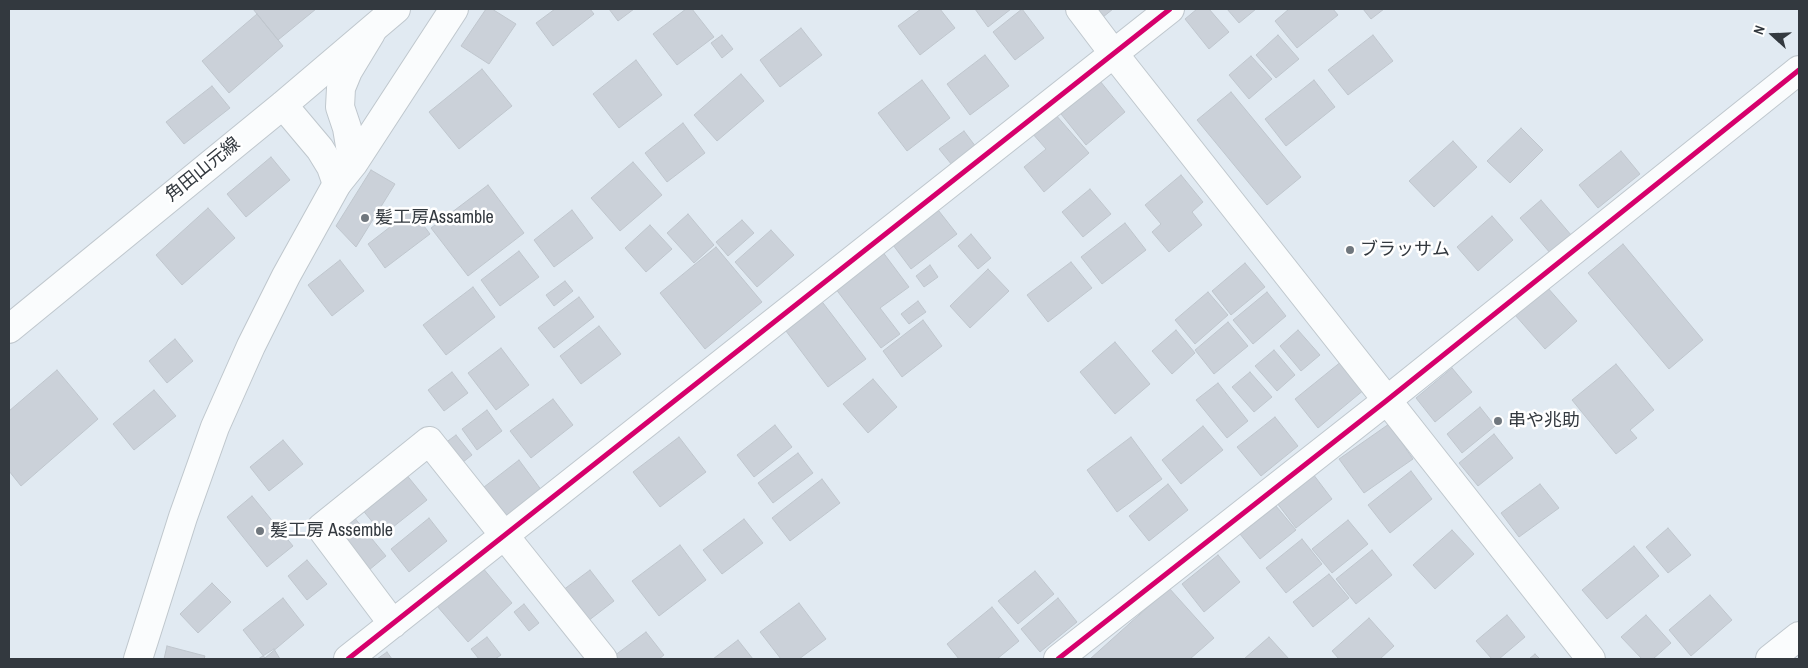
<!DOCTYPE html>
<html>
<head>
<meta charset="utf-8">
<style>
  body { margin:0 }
  #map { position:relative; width:1808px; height:668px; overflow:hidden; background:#e1eaf2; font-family:"Archivo Narrow",sans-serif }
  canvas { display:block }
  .frame { position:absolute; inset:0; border:10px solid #33393f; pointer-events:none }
  .north { position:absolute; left:1748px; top:10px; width:50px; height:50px; -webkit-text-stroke:4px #fff; paint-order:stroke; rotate:290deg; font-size:14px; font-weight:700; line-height:20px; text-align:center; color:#33393f }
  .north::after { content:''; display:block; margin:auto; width:18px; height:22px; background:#33393f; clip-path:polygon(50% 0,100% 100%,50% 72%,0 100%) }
</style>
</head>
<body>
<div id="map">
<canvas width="1808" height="668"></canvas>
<div class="frame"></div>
<div class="north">N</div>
</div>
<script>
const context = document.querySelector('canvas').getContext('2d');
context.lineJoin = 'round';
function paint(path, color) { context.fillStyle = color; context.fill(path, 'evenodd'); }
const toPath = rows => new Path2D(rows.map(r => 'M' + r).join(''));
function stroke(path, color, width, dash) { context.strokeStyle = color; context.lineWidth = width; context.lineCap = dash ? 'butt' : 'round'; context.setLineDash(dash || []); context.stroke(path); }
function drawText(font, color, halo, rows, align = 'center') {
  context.font = font + ' "Archivo Narrow","Noto Sans JP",sans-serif'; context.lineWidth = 5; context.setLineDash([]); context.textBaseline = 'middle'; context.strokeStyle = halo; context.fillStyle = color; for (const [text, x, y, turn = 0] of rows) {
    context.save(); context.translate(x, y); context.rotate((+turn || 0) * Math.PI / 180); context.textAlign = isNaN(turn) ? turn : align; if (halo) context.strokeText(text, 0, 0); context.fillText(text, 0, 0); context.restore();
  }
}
const building = toPath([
  [253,9,316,9,278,40,253,9],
  [486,9,492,9,516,24,489,64,461,46,486,9],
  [555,9,590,9,594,14,553,46,536,23,555,9],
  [609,9,634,9,618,21,609,9],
  [686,9,692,9,714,37,677,65,653,34,686,9],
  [921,9,940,9,955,28,920,55,898,26,921,9],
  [975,9,1011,9,988,27,975,9],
  [1022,9,1044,38,1015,60,993,32,1022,9],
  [1096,9,1113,9,1103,17,1096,9],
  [1197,9,1209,9,1229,32,1209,49,1185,19,1197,9],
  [1227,9,1256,9,1239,23,1227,9],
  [1289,9,1333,9,1338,15,1297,48,1275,21,1289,9],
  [1363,9,1384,9,1371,19,1363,9],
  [257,14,283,46,229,93,202,61,257,14],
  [801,28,822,55,780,87,760,60,801,28],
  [722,35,733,49,722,58,711,43,722,35],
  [1278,35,1299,59,1276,78,1256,55,1278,35],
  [1373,35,1393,61,1348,95,1328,70,1373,35],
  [985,55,1009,86,970,115,947,84,985,55],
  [1251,56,1272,79,1249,99,1229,75,1251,56],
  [636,60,662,95,619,128,593,94,636,60],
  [482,69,512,106,459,149,429,112,482,69],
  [741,74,764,101,717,141,694,115,741,74],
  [922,80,950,118,907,151,878,113,922,80],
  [1314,80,1335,107,1286,146,1265,119,1314,80],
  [1100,81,1125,112,1086,145,1061,114,1100,81],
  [212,86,230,108,184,144,166,122,212,86],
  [1231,92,1301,177,1267,205,1197,120,1231,92],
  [1055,114,1089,153,1044,192,1024,167,1046,149,1032,133,1055,114],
  [683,123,705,153,667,182,645,153,683,123],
  [1521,128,1543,150,1510,183,1487,161,1521,128],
  [964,131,976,147,952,165,939,149,964,131],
  [1453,141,1477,167,1434,207,1409,181,1453,141],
  [1621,151,1640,174,1598,208,1579,185,1621,151],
  [271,157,290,180,246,217,227,194,271,157],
  [633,162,662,195,620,231,591,198,633,162],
  [371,170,395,184,356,247,336,226,371,170],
  [1181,175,1203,202,1192,212,1202,225,1169,252,1152,232,1161,224,1145,205,1181,175],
  [488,185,524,233,468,276,431,228,488,185],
  [1090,189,1111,214,1083,237,1062,212,1090,189],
  [1541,200,1578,243,1557,261,1520,218,1541,200],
  [935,206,957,234,911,269,890,241,935,206],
  [208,208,235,238,182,285,156,255,208,208],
  [412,210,430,234,385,268,368,244,412,210],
  [572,210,593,238,554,267,534,240,572,210],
  [688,214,714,245,694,263,667,233,688,214],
  [1492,216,1513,240,1478,271,1457,247,1492,216],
  [742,220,754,233,728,256,716,242,742,220],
  [1125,223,1146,250,1102,284,1081,257,1125,223],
  [650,225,672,249,646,272,625,248,650,225],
  [771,230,794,255,757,287,735,262,771,230],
  [971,234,991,258,978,269,958,246,971,234],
  [1623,244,1703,340,1669,369,1588,273,1623,244],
  [716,247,762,302,705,349,660,293,716,247],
  [519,251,539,277,500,306,481,280,519,251],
  [882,251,909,287,880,308,900,334,881,348,835,288,882,251],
  [340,260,364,291,332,316,308,285,340,260],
  [1071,262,1092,288,1048,322,1027,295,1071,262],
  [1245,263,1265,287,1231,315,1212,291,1245,263],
  [930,265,938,277,924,287,916,276,930,265],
  [988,269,1009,291,970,328,950,306,988,269],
  [565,281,573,291,554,306,546,295,565,281],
  [473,287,495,317,446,355,423,325,473,287],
  [1547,287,1577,321,1545,349,1515,315,1547,287],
  [1208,292,1228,315,1195,344,1175,320,1208,292],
  [1267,292,1286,316,1253,344,1233,320,1267,292],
  [579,297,594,317,554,348,538,328,579,297],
  [820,299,866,359,828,387,783,327,820,299],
  [918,301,926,312,909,324,901,314,918,301],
  [923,320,942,346,902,377,883,351,923,320],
  [1228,322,1248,346,1214,374,1195,350,1228,322],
  [599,326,621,354,581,384,560,356,599,326],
  [1176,330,1195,353,1172,374,1152,351,1176,330],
  [1298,330,1320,355,1301,371,1280,346,1298,330],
  [175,339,193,361,167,383,149,361,175,339],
  [1115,342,1150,384,1115,414,1080,372,1115,342],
  [501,348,529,385,496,410,468,373,501,348],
  [1274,350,1295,375,1277,391,1255,366,1274,350],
  [1342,361,1365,389,1318,428,1295,399,1342,361],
  [1616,364,1654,410,1630,430,1637,438,1616,454,1572,400,1616,364],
  [1452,368,1472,392,1435,422,1416,398,1452,368],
  [57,370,98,419,21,486,9,471,9,411,57,370],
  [452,372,468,393,444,411,428,390,452,372],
  [1250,372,1272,397,1254,412,1232,387,1250,372],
  [873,379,897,407,868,433,843,404,873,379],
  [1218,383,1248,421,1227,438,1196,400,1218,383],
  [154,390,176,416,134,450,113,424,154,390],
  [553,399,573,425,531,458,510,431,553,399],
  [1480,407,1495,426,1462,453,1447,434,1480,407],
  [487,410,502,431,477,450,462,429,487,410],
  [1275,417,1298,446,1261,476,1237,447,1275,417],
  [1389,424,1413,459,1364,493,1339,459,1389,424],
  [775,425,792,447,754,477,737,455,775,425],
  [1203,426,1223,450,1181,484,1162,460,1203,426],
  [1494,434,1513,458,1478,486,1459,463,1494,434],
  [456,435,472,455,449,473,433,452,456,435],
  [679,437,706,472,660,507,633,472,679,437],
  [1131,437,1162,479,1117,512,1087,470,1131,437],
  [283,440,303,464,269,491,250,467,283,440],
  [798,453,813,473,773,503,758,483,798,453],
  [519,460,542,491,489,531,466,501,519,460],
  [1411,471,1432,499,1390,533,1368,505,1411,471],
  [405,473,427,500,383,535,361,508,405,473],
  [1313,474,1332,499,1296,528,1277,503,1313,474],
  [822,479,840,503,790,541,772,518,822,479],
  [1168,484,1188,510,1149,541,1129,516,1168,484],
  [1540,484,1559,508,1519,537,1501,513,1540,484],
  [252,496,293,546,267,567,227,517,252,496],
  [1276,506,1296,530,1260,559,1240,534,1276,506],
  [353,516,386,556,352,584,319,544,353,516],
  [429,518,447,541,409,572,391,549,429,518],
  [744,519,763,543,722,574,703,550,744,519],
  [1348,520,1368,544,1332,573,1312,549,1348,520],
  [1668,528,1691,555,1668,573,1646,547,1668,528],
  [1452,530,1474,554,1435,589,1413,565,1452,530],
  [1302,539,1322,564,1286,593,1266,568,1302,539],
  [680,545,706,580,659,616,632,581,680,545],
  [1634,546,1659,576,1607,619,1582,590,1634,546],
  [1372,550,1392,575,1356,604,1336,579,1372,550],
  [1218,555,1240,582,1204,612,1182,584,1218,555],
  [307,560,327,584,307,600,288,576,307,560],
  [482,567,512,603,468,642,437,606,482,567],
  [590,570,614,601,575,631,551,599,590,570],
  [1035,571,1054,594,1018,624,998,601,1035,571],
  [1329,574,1349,598,1313,627,1293,602,1329,574],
  [212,583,231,602,198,633,180,614,212,583],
  [1169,588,1214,638,1190,659,1090,659,1169,588],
  [1710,595,1732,620,1691,656,1669,630,1710,595],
  [283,598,304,625,265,658,243,630,283,598],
  [1058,598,1077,622,1040,652,1021,629,1058,598],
  [799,603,826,639,799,659,781,659,760,632,799,603],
  [524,604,539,623,529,631,514,612,524,604],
  [992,607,1019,641,997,659,959,659,947,644,992,607],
  [1507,615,1525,637,1499,659,1492,659,1476,641,1507,615],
  [1646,615,1671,643,1653,659,1642,659,1621,637,1646,615],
  [1369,618,1394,646,1380,659,1339,659,1332,651,1369,618],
  [646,632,664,655,659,659,610,659,646,632],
  [487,637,501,655,495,659,479,659,471,649,487,637],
  [1269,637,1289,659,1244,659,1269,637],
  [738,640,753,659,713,659,738,640],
  [167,646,205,656,204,659,164,659,167,646],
  [274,649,280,659,258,659,274,649],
  [387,652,392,659,377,659,387,652],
  [1535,654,1540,659,1529,659,1535,654]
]);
const minor = toPath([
  [1080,9,1114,54,1591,659],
  [393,624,321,528,429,441,603,659],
  [348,659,1170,9],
  [1058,659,1386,401,1799,70],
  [1770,659,1799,636]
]);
const tertiary = toPath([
  [353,164,347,128,340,107,341,88,348,71,371,33],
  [138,659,183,517,215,427,251,346,286,276,337,184,353,164,454,9]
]);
const primary = toPath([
  [283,105,320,149,331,167,337,184],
  [9,329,283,105,396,9]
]);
const cycleway = toPath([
  [348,659,1170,9],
  [1058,659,1386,401,1799,70]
]);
const markers = [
  [365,218,5,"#70777e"],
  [1350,250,5,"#70777e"],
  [1498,421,5,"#70777e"],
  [260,531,5,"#70777e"]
];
const streetNames = [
  ["角田山元線",203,170,-39]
];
const poiNames = [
  ["髪工房Assamble",375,218],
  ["ブラッサム",1360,250],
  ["串や兆助",1508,421],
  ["髪工房 Assemble",270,531]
];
paint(building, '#cbd1d9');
stroke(building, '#bfc6cd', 1);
stroke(minor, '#bfc7cd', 30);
stroke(tertiary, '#bfc7cd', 30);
stroke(primary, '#bfc7cd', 30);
stroke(minor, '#fafcfd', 28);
stroke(tertiary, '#fafcfd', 28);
stroke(primary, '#fafcfd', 28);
stroke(cycleway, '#d6006c', 5);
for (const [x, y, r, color] of markers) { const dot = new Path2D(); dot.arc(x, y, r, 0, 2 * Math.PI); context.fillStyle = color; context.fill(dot); stroke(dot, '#fff', 2); }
drawText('18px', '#33393f', '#fff', streetNames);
drawText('18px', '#33393f', '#fff', poiNames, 'left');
</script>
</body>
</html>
